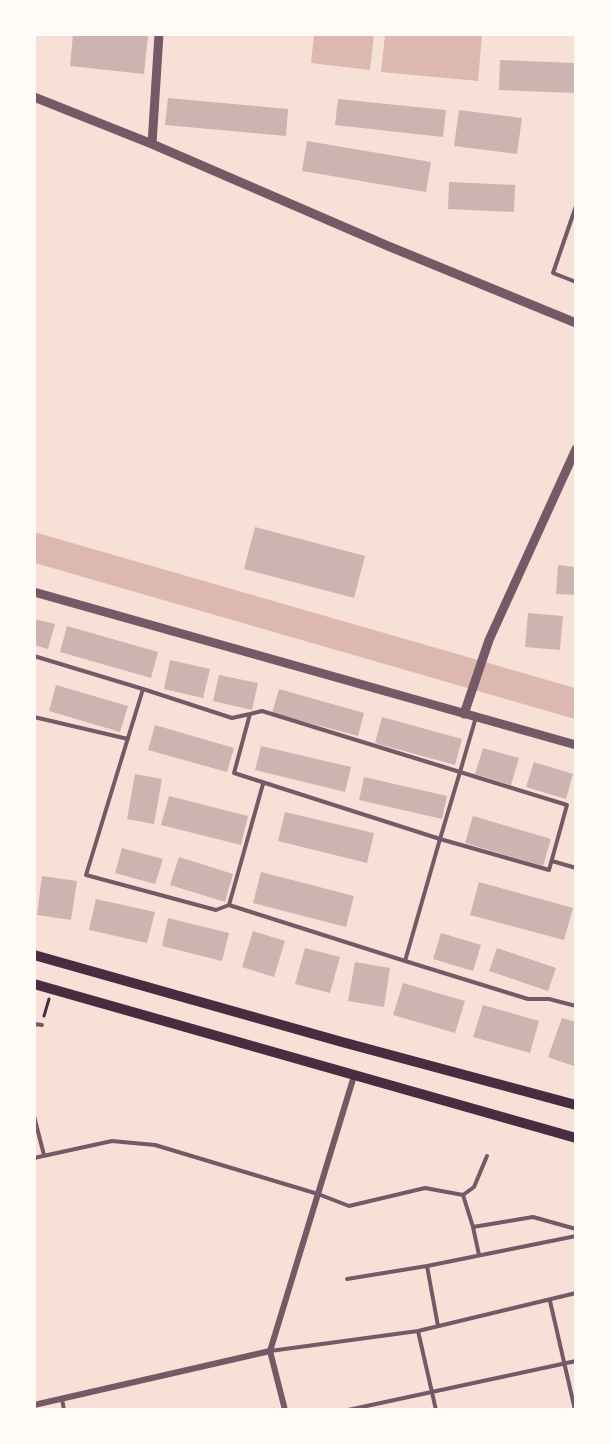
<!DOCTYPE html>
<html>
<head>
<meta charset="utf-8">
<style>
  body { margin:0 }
  #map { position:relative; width:610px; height:1444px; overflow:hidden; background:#f7e1d7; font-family:"Open Sans",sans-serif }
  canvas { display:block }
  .frame { position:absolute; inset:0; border:36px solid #fffaf5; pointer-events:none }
</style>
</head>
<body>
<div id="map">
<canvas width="610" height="1444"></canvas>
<div class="frame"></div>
</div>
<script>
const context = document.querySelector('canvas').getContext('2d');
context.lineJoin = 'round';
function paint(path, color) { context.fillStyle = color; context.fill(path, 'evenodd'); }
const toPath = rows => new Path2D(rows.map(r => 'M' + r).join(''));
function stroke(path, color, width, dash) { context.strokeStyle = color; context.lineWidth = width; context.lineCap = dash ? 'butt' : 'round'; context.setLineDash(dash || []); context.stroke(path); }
const water = toPath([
  [314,35,374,35,370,70,311,63],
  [385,35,482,35,478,81,381,72],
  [34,532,575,688,575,719,35,563]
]);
const building = toPath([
  [73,34,148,36,144,74,70,66],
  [500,60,575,63,574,93,499,90],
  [168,98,288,109,286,136,165,125],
  [338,99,446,110,443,137,335,125],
  [459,110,522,118,517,154,454,146],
  [307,141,431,162,426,192,302,171],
  [449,182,515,185,514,212,448,209],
  [255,527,365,556,354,598,244,569],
  [558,565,576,567,576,595,556,594],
  [528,613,563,616,560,650,525,647],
  [34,619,55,624,48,649,34,645],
  [67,626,158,652,151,678,60,652],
  [170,660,210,669,203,698,164,689],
  [219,675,258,683,252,710,213,701],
  [56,685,128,706,120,732,49,711],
  [279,689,364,713,358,736,272,713],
  [382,717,462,739,455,765,375,743],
  [155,725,234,748,227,772,148,750],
  [261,746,351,767,345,792,255,770],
  [483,748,519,758,511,785,475,774],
  [534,762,573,774,566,799,526,787],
  [135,774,162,779,154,824,127,819],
  [364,777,447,796,442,819,359,800],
  [169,796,248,816,241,845,161,825],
  [285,812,374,833,367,863,278,841],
  [473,816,551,839,543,866,465,843],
  [122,848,163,859,155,884,115,873],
  [179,857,233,874,225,902,170,885],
  [261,872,354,896,346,927,253,903],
  [42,876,77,881,71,920,37,915],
  [479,882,573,908,564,940,470,915],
  [96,899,155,912,147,943,89,930],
  [168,918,229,933,222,961,162,946],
  [253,931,285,941,274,977,242,967],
  [441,933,481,945,473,971,433,959],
  [305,948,340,957,330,993,295,984],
  [497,948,556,968,548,991,489,971],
  [355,962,390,968,384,1007,348,1001],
  [403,983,465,1001,455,1033,393,1015],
  [483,1005,539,1021,530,1053,473,1037],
  [562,1018,576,1022,576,1067,548,1057]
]);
const path = toPath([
  [44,1016,49,999]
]);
const service = toPath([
  [576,206,553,273,576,282],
  [34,656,143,689],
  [250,714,234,773,440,839,549,870,567,805,460,772,262,711,250,714,232,718,143,689,86,875,216,910,229,905,405,961,440,839,460,772,476,717],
  [34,717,128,739],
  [552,861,576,868],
  [229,905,263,784],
  [405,961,528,999,549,999,576,1006],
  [34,1024,42,1025],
  [34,1116,44,1155],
  [34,1158,112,1141,155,1145,318,1194,349,1206,425,1188,463,1195,473,1227,533,1217,576,1229],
  [463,1195,474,1187,487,1156],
  [473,1227,479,1255],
  [427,1266,438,1326],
  [347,1279,427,1266,576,1236],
  [550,1301,575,1410],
  [418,1331,436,1410],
  [270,1351,418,1331,576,1293],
  [62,1399,64,1410],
  [348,1410,576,1361]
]);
const minor = toPath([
  [34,1405,270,1351],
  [285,1410,270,1351,354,1076]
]);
const tertiary = toPath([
  [34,97,152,144,388,246,576,323],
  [152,144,159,34],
  [34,592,576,745],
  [464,714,489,640,576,449]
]);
const secondary = toPath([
  [34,955,342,1042,576,1105],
  [34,984,576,1138]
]);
paint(water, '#dcb8b0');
paint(building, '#ccb4b1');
stroke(path, '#4a2c40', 3);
stroke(service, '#755966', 4);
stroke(minor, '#755966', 6);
stroke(tertiary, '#755966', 9);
stroke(secondary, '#4a2c40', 10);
</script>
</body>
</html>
